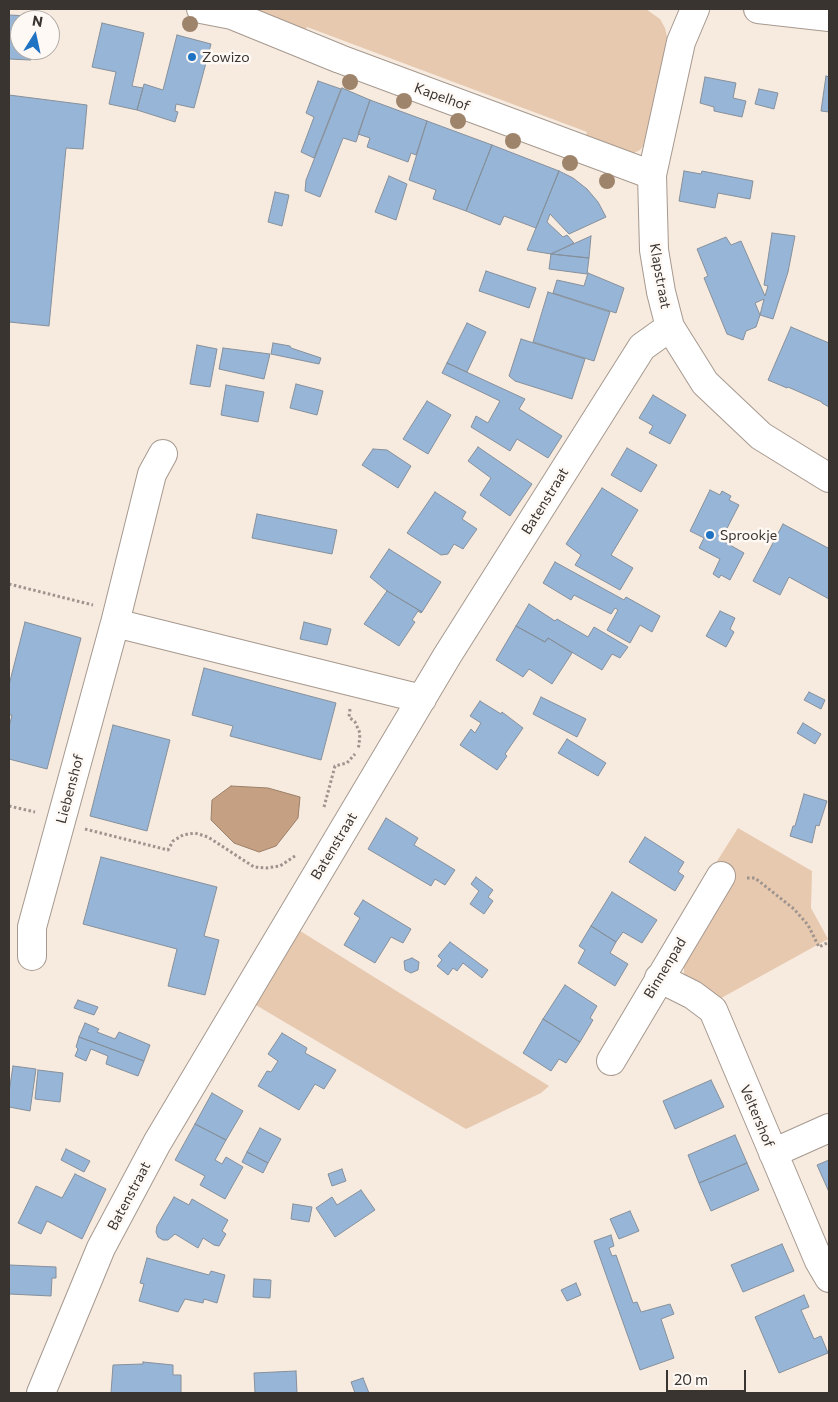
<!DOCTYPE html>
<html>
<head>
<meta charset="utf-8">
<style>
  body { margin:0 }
  #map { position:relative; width:838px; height:1402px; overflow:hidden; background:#f7eadf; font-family:Commissioner,sans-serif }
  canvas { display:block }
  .frame { position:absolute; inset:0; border:10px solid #393430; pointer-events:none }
  .north { position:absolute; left:10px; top:10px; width:50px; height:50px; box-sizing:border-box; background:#fef9f4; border:1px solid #afaaa6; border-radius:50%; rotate:10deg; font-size:14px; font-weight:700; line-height:20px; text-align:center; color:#393430 }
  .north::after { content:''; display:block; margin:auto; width:18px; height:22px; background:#2073c2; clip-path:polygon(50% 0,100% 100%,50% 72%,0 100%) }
  .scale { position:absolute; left:666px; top:1370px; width:80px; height:22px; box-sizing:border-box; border:2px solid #393430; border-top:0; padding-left:6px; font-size:15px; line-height:18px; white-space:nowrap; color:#393430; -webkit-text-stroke:4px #fef9f4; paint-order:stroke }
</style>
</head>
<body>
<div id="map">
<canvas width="838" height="1402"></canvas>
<div class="frame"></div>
<div class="north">N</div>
<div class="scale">20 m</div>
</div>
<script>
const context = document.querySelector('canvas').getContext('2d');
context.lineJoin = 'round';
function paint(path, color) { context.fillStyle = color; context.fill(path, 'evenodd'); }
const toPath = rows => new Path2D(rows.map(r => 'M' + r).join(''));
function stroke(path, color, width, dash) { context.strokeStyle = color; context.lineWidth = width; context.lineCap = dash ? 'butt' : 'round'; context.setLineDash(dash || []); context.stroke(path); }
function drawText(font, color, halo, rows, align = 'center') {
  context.font = font + ' Commissioner,sans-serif'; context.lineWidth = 5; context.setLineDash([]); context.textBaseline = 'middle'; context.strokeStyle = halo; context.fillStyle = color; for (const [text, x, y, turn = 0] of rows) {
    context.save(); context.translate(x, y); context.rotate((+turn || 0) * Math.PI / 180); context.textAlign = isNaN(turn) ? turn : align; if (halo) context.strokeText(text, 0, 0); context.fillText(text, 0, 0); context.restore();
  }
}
const green = toPath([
  [255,9,646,9,660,19,665,28,668,41,645,144,640,150,632,154,584,141,587,132,307,27,303,35,258,14],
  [738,828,812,871,811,908,828,939,714,1002,684,977,684,963,687,954,734,880,714,866],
  [297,929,549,1086,541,1093,466,1129,254,1004]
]);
const water = toPath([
  [231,786,268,788,300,797,298,818,276,846,259,852,234,843,211,820,212,800,231,786]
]);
const building = toPath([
  [9,15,48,17,48,20,20,20,20,50,32,50,31,60,9,59,9,15],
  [102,23,144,33,132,86,143,88,137,110,109,104,116,72,92,67,102,23],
  [177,35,211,44,194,108,176,104,175,111,178,112,175,122,137,110,144,84,163,90,177,35],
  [826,76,829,77,829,112,821,111,826,76],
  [705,77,736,83,733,98,746,101,742,117,714,111,714,107,700,103,705,77],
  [318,81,341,89,314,158,301,152,314,117,306,113,318,81],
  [342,88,370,100,356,142,343,138,320,197,305,191,306,180,342,88],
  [759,89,778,93,774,109,755,104,759,89],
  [9,95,87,105,83,149,66,148,49,326,9,322,9,95],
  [370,100,427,121,416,155,411,153,408,162,367,147,370,138,358,134,370,100],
  [427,121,492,145,466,211,433,199,436,190,409,180,427,121],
  [492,145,559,171,536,228,504,216,500,225,466,211,492,145],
  [559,171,573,178,587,189,598,202,606,217,569,234,550,214,547,222,563,237,567,235,574,243,551,254,527,250,559,171],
  [684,171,701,174,702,171,753,181,750,199,718,193,715,208,679,201,684,171],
  [389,176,407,184,396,220,375,212,389,176],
  [275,192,289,195,282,226,268,222,275,192],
  [772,233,795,236,788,272,773,319,760,315,764,299,755,303,760,315,756,327,746,331,743,340,727,334,704,278,708,276,697,249,726,237,731,245,741,241,765,296,768,286,764,285,772,233],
  [591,236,589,258,551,254,591,236],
  [551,254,589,258,587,274,549,269,551,254],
  [486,271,536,288,529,308,479,291,486,271],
  [588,273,624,288,616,313,553,293,557,280,584,286,588,273],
  [548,292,610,312,594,361,533,342,548,292],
  [467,323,486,332,467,372,447,363,467,323],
  [791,327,829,343,829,407,822,403,822,402,788,387,787,388,768,380,791,327],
  [521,339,585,359,572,399,515,381,509,376,521,339],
  [273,343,290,346,291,348,321,358,319,364,271,354,273,343],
  [197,345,217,349,210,387,190,384,197,345],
  [223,348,270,354,264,379,219,369,223,348],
  [447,363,525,399,519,409,562,436,548,458,517,439,510,451,471,427,476,416,488,423,500,401,442,373,447,363],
  [296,384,323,391,317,415,290,408,296,384],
  [226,385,264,392,258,422,221,415,226,385],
  [653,395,686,415,670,444,649,433,653,426,639,418,653,395],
  [427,401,451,415,428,454,403,439,427,401],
  [478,447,532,484,510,516,480,495,491,478,468,461,478,447],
  [627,448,657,465,641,492,611,475,627,448],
  [373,449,387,450,411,466,398,488,362,465,373,449],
  [602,488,638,510,611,555,633,568,620,590,575,565,581,555,566,544,602,488],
  [710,490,720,495,722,491,731,496,729,500,739,505,721,540,744,553,730,580,721,575,719,578,713,574,720,559,699,548,704,538,690,531,710,490],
  [435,492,466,512,462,519,477,529,463,549,454,544,448,554,441,555,407,533,435,492],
  [257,514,337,530,332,554,252,538,257,514],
  [783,524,828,548,829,547,829,599,789,577,780,595,753,581,783,524],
  [389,549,441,582,422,612,387,591,370,577,389,549],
  [555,562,624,600,626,597,660,616,652,632,640,625,630,643,607,630,618,610,615,608,611,614,574,595,571,600,543,583,555,562],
  [387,591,422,612,421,613,418,611,412,620,415,622,399,646,364,624,387,591],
  [529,604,555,621,557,619,588,637,594,627,628,647,620,658,612,654,602,670,548,638,545,642,516,626,529,604],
  [720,611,735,618,730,629,734,632,726,647,706,636,720,611],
  [25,622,81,638,47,769,9,759,9,727,12,715,9,715,9,685,25,622],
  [304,622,331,629,327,645,300,639,304,622],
  [516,626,545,642,548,638,572,653,552,684,529,669,523,677,496,660,516,626],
  [204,668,336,703,321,760,230,736,233,726,192,715,204,668],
  [809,692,825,700,821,709,804,700,809,692],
  [541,697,586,719,577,737,533,714,541,697],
  [480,701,501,714,502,712,523,728,505,754,507,756,497,770,460,745,471,729,475,733,481,723,470,716,480,701],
  [803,723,821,734,815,744,797,733,803,723],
  [113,725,170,740,147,831,90,816,113,725],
  [567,739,606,763,598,776,558,753,567,739],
  [804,794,827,801,819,826,816,825,812,843,790,836,793,826,795,826,804,794],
  [386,818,418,838,414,845,455,870,445,885,435,879,431,886,368,849,386,818],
  [645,837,684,862,678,872,684,876,675,891,629,862,645,837],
  [101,857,217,887,204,936,219,940,205,995,168,986,177,949,83,924,101,857],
  [476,877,493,890,488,897,493,901,484,914,470,904,479,891,471,884,476,877],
  [612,892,657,920,642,943,623,932,616,942,591,926,612,892],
  [363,900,411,929,403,943,391,937,375,963,344,945,360,918,354,914,363,900],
  [591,926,616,942,610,953,628,964,615,986,578,963,585,950,579,946,591,926],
  [450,942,488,970,482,978,463,963,457,971,453,968,448,975,437,966,442,960,438,956,450,942],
  [412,958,419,962,418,970,411,973,405,970,404,961,412,958],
  [565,985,597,1006,590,1018,593,1020,580,1042,543,1019,565,985],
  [78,1000,98,1007,94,1015,74,1008,78,1000],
  [543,1019,580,1042,566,1063,559,1059,551,1071,523,1053,543,1019],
  [85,1023,99,1029,97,1032,115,1039,119,1032,150,1045,144,1061,79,1037,85,1023],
  [282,1033,307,1048,305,1053,336,1070,324,1089,315,1084,299,1110,258,1086,267,1071,271,1072,278,1061,268,1054,282,1033],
  [79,1037,144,1061,138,1076,106,1064,108,1056,91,1049,86,1061,75,1056,78,1049,76,1047,79,1037],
  [13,1066,36,1069,30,1111,9,1107,9,1092,13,1066],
  [38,1070,63,1073,60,1102,35,1099,38,1070],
  [711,1080,724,1107,675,1129,663,1101,711,1080],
  [212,1093,243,1111,226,1140,195,1124,212,1093],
  [195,1124,226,1140,215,1160,222,1164,226,1157,243,1167,225,1199,200,1185,205,1176,175,1160,195,1124],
  [260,1128,281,1139,268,1163,247,1152,260,1128],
  [735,1135,747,1163,699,1183,688,1155,735,1135],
  [66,1149,90,1161,84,1172,61,1160,66,1149],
  [247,1152,268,1163,263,1173,242,1162,247,1152],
  [829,1160,829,1192,817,1165,829,1160],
  [747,1163,759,1190,711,1211,699,1183,747,1163],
  [342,1169,346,1181,332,1186,328,1174,342,1169],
  [75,1174,106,1189,82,1239,47,1221,41,1234,18,1223,36,1186,62,1198,75,1174],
  [361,1190,375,1210,335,1237,316,1208,332,1197,337,1205,361,1190],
  [174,1197,189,1205,192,1199,228,1220,222,1231,226,1234,219,1246,214,1245,203,1238,198,1248,175,1234,168,1240,163,1240,158,1237,156,1232,157,1226,174,1197],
  [293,1204,312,1207,309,1222,291,1219,293,1204],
  [630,1211,639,1231,619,1239,610,1219,630,1211],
  [611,1235,614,1246,609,1248,612,1256,616,1255,633,1303,637,1302,641,1312,670,1304,674,1314,661,1319,674,1358,640,1370,594,1241,611,1235],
  [782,1244,794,1271,743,1292,731,1265,782,1244],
  [147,1258,209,1275,211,1271,225,1275,217,1303,204,1299,203,1303,185,1299,178,1312,139,1301,144,1284,140,1283,147,1258],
  [9,1265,56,1267,56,1278,52,1278,51,1296,9,1294,9,1265],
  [254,1279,271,1280,270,1298,253,1297,254,1279],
  [576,1283,581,1295,567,1301,561,1290,576,1283],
  [804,1295,809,1307,801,1310,814,1339,821,1336,828,1353,779,1373,755,1317,804,1295],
  [143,1362,173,1365,173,1375,181,1375,181,1393,111,1393,113,1365,143,1364,143,1362],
  [296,1371,297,1393,255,1393,254,1373,296,1371],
  [363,1378,369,1393,355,1393,351,1382,363,1378]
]);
const path = toPath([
  [9,584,93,605],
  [350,709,349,717,355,722,360,733,359,745,358,749],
  [9,806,35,812],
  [324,807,335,766,347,763,355,754],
  [85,829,168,850,173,841,183,835,195,833,208,837,254,867,266,868,280,866,295,856],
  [747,878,755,878,794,909,808,925,819,947,829,942]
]);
const minor = toPath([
  [201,9,232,15,340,59,652,175],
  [695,9,681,42,652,175,654,250,661,292,670,327,705,383,761,436,829,478],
  [758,9,829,17],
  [115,623,152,474,163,454],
  [32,956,32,927,115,623,422,699],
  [659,978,693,995,713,1010,819,1261,829,1278],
  [611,1061,721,876],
  [773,1153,829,1128],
  [41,1393,101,1248,157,1143,447,656,642,347,670,327]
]);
const trees = [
  [190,24],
  [350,82],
  [404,101],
  [458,121],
  [513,141],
  [570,163],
  [607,181]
];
const markers = [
  [192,57,5,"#2073c2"],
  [710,535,5,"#2073c2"]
];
const poiNames = [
  ["Zowizo",202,57],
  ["Sprookje",720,535]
];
const streetNames = [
  ["Kapelhof",442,97,20],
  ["Klapstraat",660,276,80],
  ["Batenstraat",545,501,-58],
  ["Liebenshof",70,789,-75],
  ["Batenstraat",334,846,-59],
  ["Binnenpad",665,968,-59],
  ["Veltershof",757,1116,67],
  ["Batenstraat",129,1196,-62]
];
paint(green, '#e7c9b0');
paint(water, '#c5a082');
stroke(water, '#9b8069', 1);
paint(building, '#96b5d7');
stroke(building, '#86909b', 1);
stroke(minor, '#a6998f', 30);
stroke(path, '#9e948d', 3, [2.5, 2.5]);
stroke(minor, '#fff', 28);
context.fillStyle = '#9e846b';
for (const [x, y] of trees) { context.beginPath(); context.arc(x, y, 8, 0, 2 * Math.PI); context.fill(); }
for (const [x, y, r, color] of markers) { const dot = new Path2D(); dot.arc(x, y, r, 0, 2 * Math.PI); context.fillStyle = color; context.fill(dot); stroke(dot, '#fef9f4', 2); }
drawText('14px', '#393430', '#fef9f4', poiNames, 'left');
drawText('14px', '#393430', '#fef9f4', streetNames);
</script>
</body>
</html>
